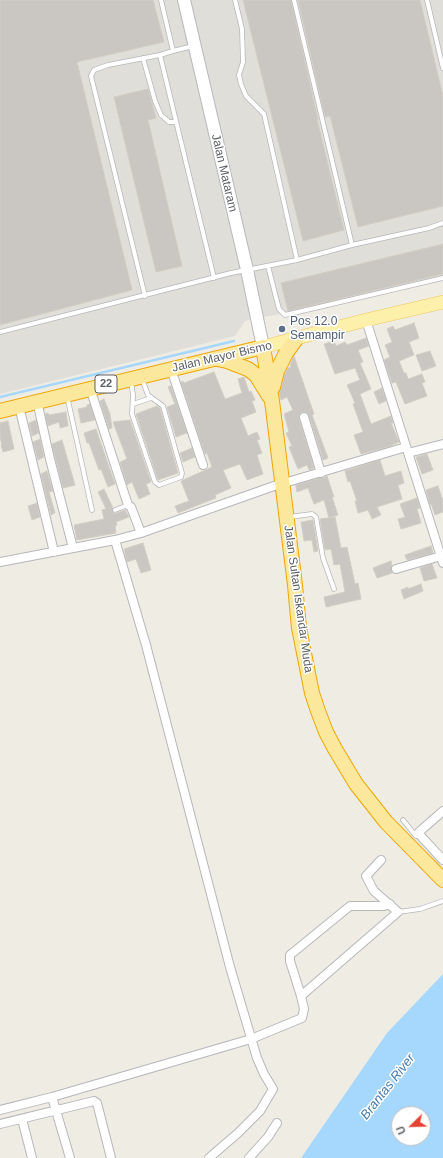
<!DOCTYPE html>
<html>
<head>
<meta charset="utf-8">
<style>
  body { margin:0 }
  #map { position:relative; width:443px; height:1158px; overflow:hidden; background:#efece4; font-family:Arial,sans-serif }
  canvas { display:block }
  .north { position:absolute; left:391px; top:1106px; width:40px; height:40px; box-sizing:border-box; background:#fff; border:1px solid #bebfc1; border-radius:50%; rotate:247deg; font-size:11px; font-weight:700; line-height:16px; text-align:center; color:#5c6065 }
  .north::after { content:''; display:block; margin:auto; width:14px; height:18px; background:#e64133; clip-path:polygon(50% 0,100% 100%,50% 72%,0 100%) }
</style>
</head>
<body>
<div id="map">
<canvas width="443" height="1158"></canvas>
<div class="north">U</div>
</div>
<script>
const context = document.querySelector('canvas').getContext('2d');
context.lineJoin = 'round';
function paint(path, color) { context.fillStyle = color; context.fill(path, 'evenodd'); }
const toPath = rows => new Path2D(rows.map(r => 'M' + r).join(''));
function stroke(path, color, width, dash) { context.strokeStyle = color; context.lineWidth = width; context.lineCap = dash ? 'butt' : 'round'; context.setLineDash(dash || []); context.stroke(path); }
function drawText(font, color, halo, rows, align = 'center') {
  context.font = font + ' Arial,sans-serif'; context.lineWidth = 3; context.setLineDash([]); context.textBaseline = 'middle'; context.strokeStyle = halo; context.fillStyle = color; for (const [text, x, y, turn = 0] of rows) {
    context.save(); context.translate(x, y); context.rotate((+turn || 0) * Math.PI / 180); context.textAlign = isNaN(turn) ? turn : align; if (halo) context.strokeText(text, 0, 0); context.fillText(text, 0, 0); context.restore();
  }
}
const industrial = toPath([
  [0,0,443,0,443,281,245,321,235,336,0,394]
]);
const water = toPath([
  [443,974,443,1158,301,1158,387,1033],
  [399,1114,423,1114,423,1138,399,1138]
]);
const stream = toPath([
  [0,397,234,341]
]);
const building = toPath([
  [0,0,153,0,164,42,77,62,132,290,0,325,0,0],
  [243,0,291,0,318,119,317,119,344,230,303,241,243,0],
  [298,0,420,0,443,96,443,206,358,227,330,116,325,117,298,0],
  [148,89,156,118,148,120,182,266,156,272,114,97,148,89],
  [443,244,443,274,288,311,281,283,443,244],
  [414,323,419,338,409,342,414,355,399,361,404,373,406,373,408,379,422,374,425,382,422,383,427,396,405,404,396,382,392,383,384,360,390,357,385,345,392,342,387,329,393,326,395,330,414,323],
  [366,338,369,346,358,350,363,362,360,363,371,389,360,394,371,424,391,416,393,423,391,423,399,442,388,447,361,454,354,435,363,432,353,404,355,403,347,385,360,380,355,368,335,374,324,344,334,341,336,346,345,342,347,345,366,338],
  [430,351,436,366,422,371,416,355,430,351],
  [294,356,314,414,312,415,328,458,323,460,309,415,306,412,302,412,299,415,299,419,314,468,309,470,307,465,298,469,289,447,292,446,286,433,289,432,284,414,293,410,287,397,281,400,279,393,285,374,288,368,291,367,290,365,294,356],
  [214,372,225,399,242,393,238,379,244,377,249,392,251,391,255,400,252,401,256,412,241,418,248,436,257,432,260,439,257,440,262,453,257,455,263,474,247,480,240,464,223,470,231,488,215,495,216,498,178,513,175,506,189,501,181,481,212,467,207,453,205,454,181,382,183,381,184,383,214,372],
  [171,386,187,433,176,437,167,407,175,404,168,387,171,386],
  [382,388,386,401,379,404,374,392,382,388],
  [104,399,110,414,112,428,109,429,100,401,104,399],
  [90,404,95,420,81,423,78,409,87,407,87,405,90,404],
  [157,406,160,408,178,473,158,480,136,414,157,406],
  [66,412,68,426,60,428,59,422,48,426,45,414,48,413,49,415,66,412],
  [36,420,39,433,32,436,29,423,36,420],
  [130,420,151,482,146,484,150,494,139,499,132,482,127,485,120,462,127,459,113,422,130,420],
  [8,421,14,449,3,452,1,445,2,445,0,437,0,423,8,421],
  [96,429,115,484,108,487,101,469,99,470,89,443,87,443,84,433,96,429],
  [40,439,44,457,38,460,33,442,40,439],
  [62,440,75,485,63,488,52,444,62,440],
  [192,448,195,457,183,462,180,453,192,448],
  [427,454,433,470,422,474,416,457,427,454],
  [380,460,385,476,401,471,404,483,398,485,402,499,377,507,381,515,372,519,368,510,358,513,355,501,357,501,350,481,348,482,345,471,380,460],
  [47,471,53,491,49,492,55,513,51,515,41,474,47,471],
  [327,476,334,497,332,497,338,515,329,518,324,500,314,504,308,488,297,492,296,487,296,485,327,476],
  [438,486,443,501,443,512,435,515,431,504,430,505,426,490,438,486],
  [104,489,113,508,113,512,114,514,125,510,129,517,116,522,117,525,115,526,116,533,77,540,74,525,104,519,102,510,106,509,98,492,104,489],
  [417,498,420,508,417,509,421,523,401,529,398,519,405,517,400,504,417,498],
  [37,503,40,517,32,520,28,506,37,503],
  [335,517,341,548,347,547,355,584,358,583,361,599,326,607,324,597,345,592,340,564,334,565,331,549,325,550,320,519,335,517],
  [313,520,318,551,314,552,312,540,304,541,301,522,313,520],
  [143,543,151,570,141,573,136,559,127,562,124,549,143,543],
  [431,546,433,553,407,560,405,555,431,546],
  [391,561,392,565,391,570,392,573,377,578,373,568,391,561],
  [432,564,437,578,424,581,420,568,432,564],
  [421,584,423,591,404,599,401,590,408,587,408,589,421,584]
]);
const service = toPath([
  [161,0,173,51,160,55,214,278],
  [235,0,242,29,243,62,239,75,241,84,246,96,264,114,297,260],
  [294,0,352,245],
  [427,0,443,68],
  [173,51,193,46],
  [143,58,155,101,161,115,169,122,176,122],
  [268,266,279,309,285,315,443,278],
  [145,296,91,76,94,70,108,65,160,55],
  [0,332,231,273,297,260,352,245,429,228,443,223],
  [131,381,133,395,132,414,155,482,159,485,181,477,182,473,163,406,148,395,142,379],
  [67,396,92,510],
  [133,404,151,398],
  [115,510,128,505],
  [289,517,312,514,316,517,323,558,334,589],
  [403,820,416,836,419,834],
  [398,912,420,909,443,901]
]);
const minor = toPath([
  [366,320,443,563],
  [171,369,203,465],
  [90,388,128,505,131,507,141,533],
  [37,401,50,459,73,548],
  [19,406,54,552],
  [304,417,321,473],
  [408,453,443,444],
  [115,540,146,645,230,967,257,1058,264,1074,273,1089,260,1111,238,1133,209,1158],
  [0,562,115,540,141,533,274,486,406,447],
  [396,569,441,556],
  [443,811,419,832,419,834,443,860],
  [301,996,290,961,290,955,350,906,384,906,390,904],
  [52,1097,70,1158],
  [0,1110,52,1097,251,1039,302,1018,304,1009,301,996,398,912,374,891,367,878,366,876,381,860],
  [22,1119,32,1158],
  [0,1124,94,1101,97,1103,111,1158],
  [249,1158,268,1137,277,1123]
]);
const secondary = toPath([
  [184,0,247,270,263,347]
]);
const primary = toPath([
  [263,347,366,320,443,302]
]);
const trunk = toPath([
  [217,359,227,361,248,369,256,375,269,396],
  [273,387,277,371,286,353,296,339],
  [0,411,263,347,272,401,295,585,299,628,312,693,318,711,326,732,335,749,356,784,386,822,443,880]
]);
const markers = [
  [282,329,4,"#5c6f8a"]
];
const shields = [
  [106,384,22]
];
const shieldNames = [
  ["22",106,384]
];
const streetNames = [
  ["Jalan Mataram",224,173,77],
  ["Jalan Mayor Bismo",222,357,-13],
  ["Jalan Sultan Iskandar Muda",298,599,82]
];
const serviceNames = [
  ["Pos 12.0",290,322],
  ["Semampir",290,336]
];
const waterNames = [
  ["Brantas River",388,1087,-52]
];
paint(industrial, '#e0ded9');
paint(water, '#a6d7fd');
stroke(stream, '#a6d7fd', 2.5);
paint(building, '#cac7c2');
stroke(building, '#d3cec3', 1);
stroke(service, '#b5b7bb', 5.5);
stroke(minor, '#b5b7bb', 10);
stroke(secondary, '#b6b9be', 14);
stroke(primary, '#efc65d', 14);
stroke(trunk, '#eea605', 16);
stroke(service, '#fff', 4);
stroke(minor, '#fff', 8);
stroke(secondary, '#fff', 12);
stroke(primary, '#fdf0ab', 13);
stroke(trunk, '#fce89d', 14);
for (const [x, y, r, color] of markers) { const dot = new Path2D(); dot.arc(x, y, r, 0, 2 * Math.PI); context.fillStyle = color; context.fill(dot); stroke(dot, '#fff', 1.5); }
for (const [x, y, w] of shields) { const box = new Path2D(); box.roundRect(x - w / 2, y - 9, w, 18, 3); context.fillStyle = '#fff'; context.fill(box); stroke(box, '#5c6065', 1); }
drawText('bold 11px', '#5c6065', null, shieldNames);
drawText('12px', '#5c6065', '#fff', streetNames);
drawText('12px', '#4e5e75', '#fff', serviceNames, 'left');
drawText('italic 13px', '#4278af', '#fff', waterNames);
</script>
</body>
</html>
